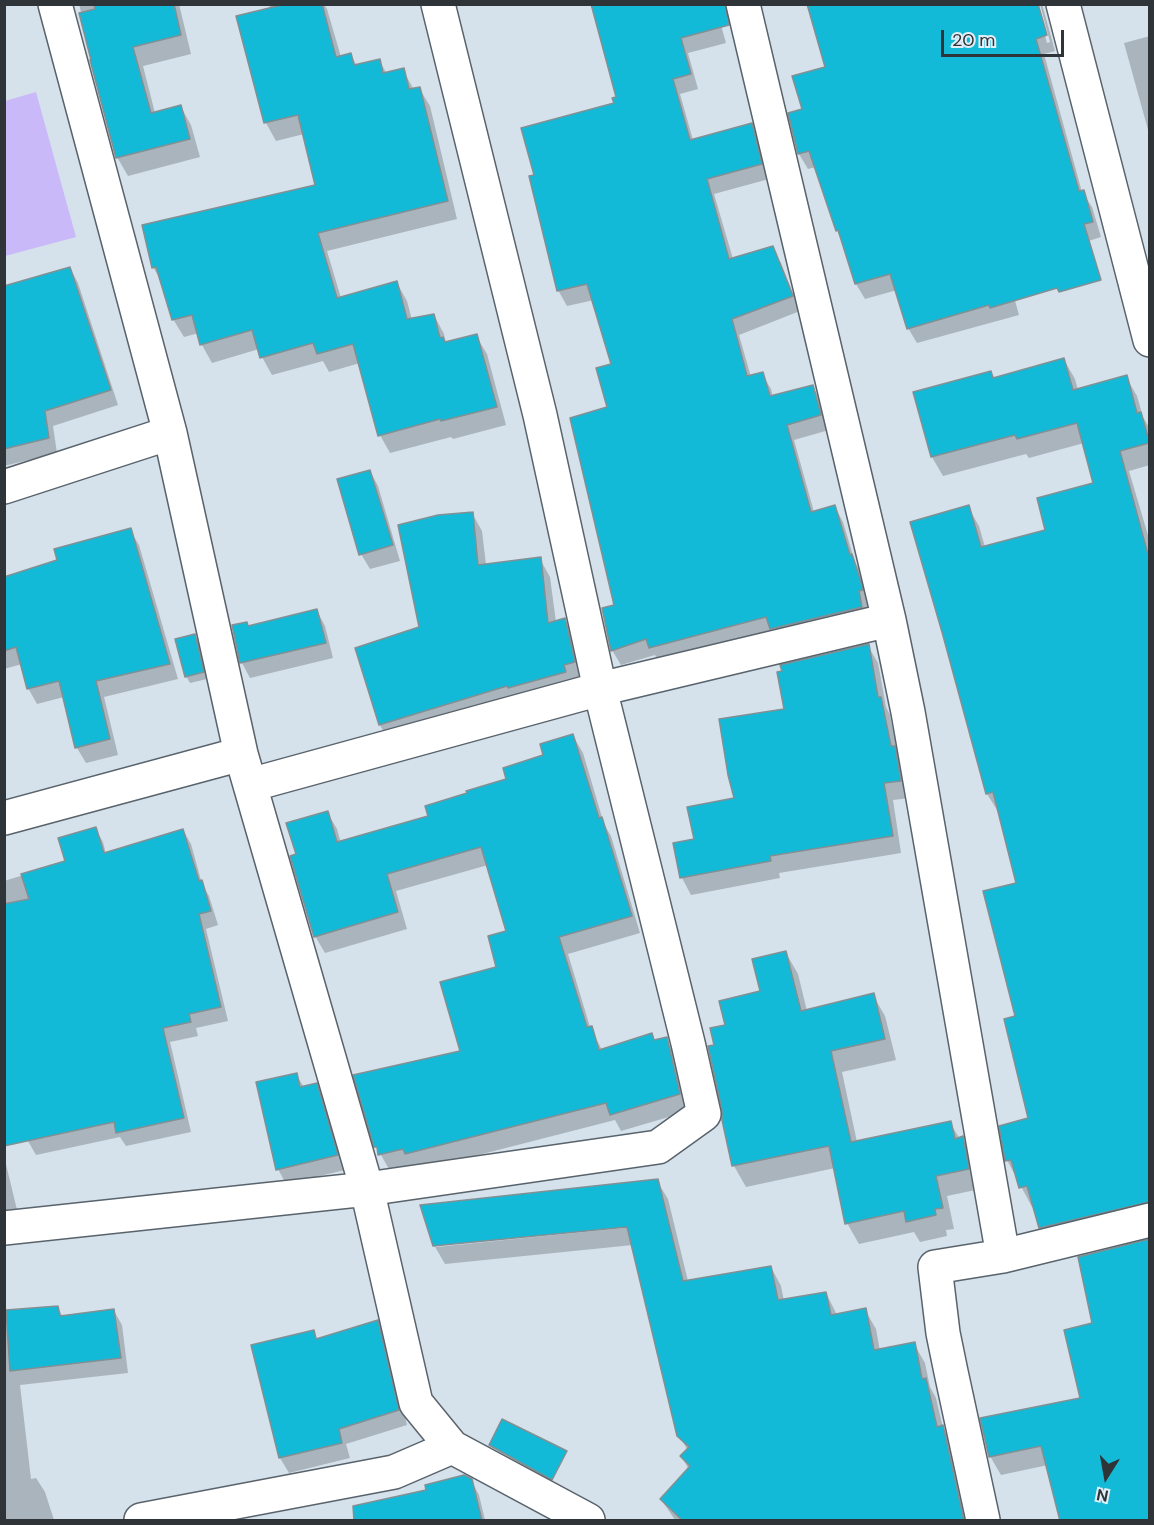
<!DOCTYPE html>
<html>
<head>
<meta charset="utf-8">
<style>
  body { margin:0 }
  #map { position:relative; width:1154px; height:1525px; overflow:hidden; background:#d5e1eb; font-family:"DM Sans",sans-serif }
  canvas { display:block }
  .frame { position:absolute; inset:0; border:6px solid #2f3438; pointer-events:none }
  .north { position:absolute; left:1076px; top:1447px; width:60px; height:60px; -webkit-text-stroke:4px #e2eff8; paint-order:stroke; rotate:191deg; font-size:16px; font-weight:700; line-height:24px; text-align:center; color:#2f3438 }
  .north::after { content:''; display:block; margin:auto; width:21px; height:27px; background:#2f3438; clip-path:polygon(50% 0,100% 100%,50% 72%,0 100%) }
  .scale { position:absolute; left:941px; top:30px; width:123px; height:27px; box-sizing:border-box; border:3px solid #2f3438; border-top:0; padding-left:8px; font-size:18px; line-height:21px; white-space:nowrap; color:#2f3438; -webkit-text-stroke:4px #e2eff8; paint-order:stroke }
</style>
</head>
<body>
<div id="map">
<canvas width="1154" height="1525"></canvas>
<div class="frame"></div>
<div class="north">N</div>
<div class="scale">20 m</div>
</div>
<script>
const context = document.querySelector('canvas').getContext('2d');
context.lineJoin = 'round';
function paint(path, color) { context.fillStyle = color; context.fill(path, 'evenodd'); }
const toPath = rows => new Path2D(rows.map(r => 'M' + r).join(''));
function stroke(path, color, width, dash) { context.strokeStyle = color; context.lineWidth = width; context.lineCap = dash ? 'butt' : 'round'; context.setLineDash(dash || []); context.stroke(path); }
const green = toPath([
  [36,92,76,237,5,256,5,101]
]);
const shadow = toPath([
  [79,4,179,4,191,54,143,66,155,113,181,107,191,125,200,157,128,176,117,157],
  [269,4,324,4,327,9,341,57,351,55,357,66,379,60,387,74,403,70,414,90,419,88,430,106,457,219,327,251,341,298,397,283,407,301,412,320,434,315,444,334,446,343,476,336,487,354,506,425,453,439,451,437,390,453,380,435,360,363,329,372,323,361,272,375,262,357,259,349,212,363,202,345,199,333,184,337,173,319,163,284,153,267,317,186,304,134,276,141,266,123,270,10],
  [715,4,726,43,688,53,698,89,680,94,693,140,751,125,760,140,769,179,714,194,733,259,772,248,781,263,800,311,739,335,751,377,762,374,771,389,773,397,813,386,821,402,829,430,794,440,814,512,835,507,843,522,855,562,860,571,869,599,870,605,867,606,870,622,659,663,655,655,621,665,612,650,616,606,612,365,594,300,567,306,558,290,536,176,616,104,614,99],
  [1037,4,1047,43,1050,42,1040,4,1042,4,1055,51,1044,54,1082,192,1092,207,1101,237,1006,268,1019,315,917,343,908,328,897,290,865,299,856,284,842,240,837,230,816,167,808,169,799,154,804,110],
  [1150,36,1150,137,1124,43],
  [70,268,78,283,118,405,53,426,57,453,4,466,4,287],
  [1064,360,1075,379,1078,390,1126,377,1137,396,1143,417,1150,429,1150,465,1129,471,1150,542,1150,1202,1047,1230,1035,1206,1032,1207,1007,1160,1030,1119,1017,1017,1018,884,999,813,987,794,968,507,979,526,985,547,1047,531,1095,484,1084,443,1029,458,1026,454,943,476,932,457,914,393,991,372,995,379],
  [370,471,378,486,400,561,370,569,361,554],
  [472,513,482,531,486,565,540,559,550,577,556,622,565,620,575,638,584,680,390,743,380,725,357,649,421,629],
  [130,530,139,545,178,679,104,697,118,755,86,763,77,748,64,697,37,704,28,688,22,664,4,669,4,578,59,561],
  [317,611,325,626,333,658,250,678,242,663,234,626,247,623,249,627],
  [195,636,199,643,207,679,190,683,186,676],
  [868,646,878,663,886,707,890,715,898,755,904,764,910,798,893,800,901,853,779,873,780,878,691,895,682,878,675,844,695,840,736,799,785,711],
  [573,736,583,753,604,824,611,836,640,933,568,954,590,1027,602,1050,666,1039,676,1056,689,1111,621,1131,615,1120,416,1171,390,1171,376,1146,462,1052,498,968,508,932,488,865,396,891,407,929,325,953,315,936,298,855,327,812,337,829,341,843,430,817,508,780,545,756],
  [95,828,103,842,106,854,183,830,191,844,202,884,209,896,218,925,206,929,228,1021,196,1028,198,1036,170,1042,191,1132,126,1146,120,1137,36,1155,28,1141,4,1074,4,881,67,862],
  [786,953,798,974,807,1011,873,995,885,1016,896,1060,842,1072,857,1142,950,1123,960,1139,962,1138,974,1159,980,1189,947,1196,954,1229,946,1230,947,1236,920,1242,914,1232,859,1244,847,1223,835,1168,746,1187,734,1166,723,1120,724,1110,715,1046,727,1027,762,992],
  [296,1075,304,1087,316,1085,325,1100,345,1170,286,1184,278,1169],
  [4,1156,18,1214,4,1217],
  [657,1181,668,1199,688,1281,771,1267,781,1286,784,1301,826,1293,837,1315,865,1310,876,1329,880,1351,914,1344,925,1363,930,1387,936,1398,943,1428,953,1446,969,1520,675,1520,661,1499,689,1470,682,1457,688,1451,679,1435,633,1245,445,1264,434,1245,422,1206],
  [634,1224,634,1227,436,1247,436,1244],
  [1150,1243,1150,1520,1062,1520,1048,1465,1001,1475,990,1456,1082,1399,1094,1325,1116,1249],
  [58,1308,63,1317,114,1311,122,1325,128,1373,20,1385,31,1479,36,1478,45,1492,54,1520,4,1520,4,1312],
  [377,1322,386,1336,407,1425,346,1444,350,1458,289,1473,280,1458,252,1346,313,1331,318,1340],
  [471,1480,479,1495,485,1520,363,1520]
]);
const building = toPath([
  [94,4,174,4,181,35,133,47,151,113,181,105,190,139,116,158,90,60,91,60,79,13,95,9,94,4],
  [286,4,322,4,336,57,351,53,354,65,380,59,383,73,404,68,409,89,420,87,448,201,318,233,337,298,397,281,407,319,434,314,440,338,443,337,445,342,477,334,497,407,441,421,440,419,378,436,353,344,317,354,313,343,260,358,252,330,200,345,192,315,172,320,156,267,152,268,142,225,315,185,298,115,264,123,236,16,286,4],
  [591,4,725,4,729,25,681,38,691,74,673,79,690,140,752,123,762,164,707,179,729,259,773,246,793,296,732,319,747,376,763,372,770,396,813,385,821,415,787,425,811,512,835,505,850,555,852,554,861,582,863,590,859,591,862,607,770,629,766,617,649,648,646,639,611,651,602,608,614,605,570,418,607,407,596,368,611,364,587,284,557,291,529,176,534,175,521,128,614,103,612,98,616,97,591,4],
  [807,4,1038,4,1047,35,1036,39,1079,191,1084,190,1093,222,1084,224,1101,280,1059,292,1057,288,990,308,989,305,907,329,890,274,855,284,838,230,836,231,809,151,798,154,788,113,802,109,792,76,825,67,807,4],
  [70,267,111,390,45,411,49,438,4,449,4,286,70,267],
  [1064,358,1073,390,1127,375,1137,413,1141,412,1149,441,1149,443,1120,451,1149,558,1149,1202,1039,1228,1027,1186,1019,1188,1011,1160,1005,1161,999,1126,1028,1118,1004,1019,1015,1016,983,891,1016,883,993,792,986,794,942,632,910,522,969,505,981,547,1045,530,1037,498,1093,483,1077,423,1017,439,1015,435,931,457,913,392,991,371,993,378,1064,358],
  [370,470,393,545,359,555,337,479,370,470],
  [473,512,478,565,541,557,548,623,565,618,575,662,564,665,566,672,508,688,507,686,379,725,355,648,419,627,398,525,438,515,473,512],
  [131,528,170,664,96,681,110,739,75,748,59,681,27,689,16,647,4,651,4,577,57,560,54,549,131,528],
  [317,609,326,643,240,663,232,625,247,622,248,626,317,609],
  [195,634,204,672,185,677,175,639,195,634],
  [869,644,878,697,881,697,891,746,895,746,901,781,884,783,893,836,770,856,771,861,680,878,673,843,694,839,687,807,734,798,728,775,719,719,784,709,777,672,782,671,780,665,869,644],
  [573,734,599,818,602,817,632,916,559,937,587,1027,592,1026,599,1050,652,1033,654,1040,667,1037,680,1094,610,1115,606,1103,405,1154,403,1149,378,1155,377,1147,374,1147,353,1075,460,1051,440,982,496,967,488,936,506,931,481,847,387,874,398,912,314,937,290,856,296,854,286,823,328,811,337,842,428,816,425,806,467,793,466,791,506,779,503,768,543,755,540,744,573,734],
  [96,827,104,853,183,829,199,881,202,880,211,911,199,914,221,1007,189,1014,191,1022,163,1028,184,1118,116,1133,114,1122,4,1146,4,904,29,899,21,874,65,861,58,838,96,827],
  [786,951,801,1011,874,993,885,1039,831,1051,851,1142,951,1121,955,1139,963,1136,969,1169,936,1176,943,1208,935,1209,936,1215,906,1222,904,1211,845,1224,829,1146,732,1166,722,1120,722,1110,708,1046,714,1045,710,1028,725,1025,719,1001,760,991,752,959,786,951],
  [297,1073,300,1087,317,1083,338,1155,276,1170,256,1082,297,1073],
  [658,1179,683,1281,771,1266,778,1300,826,1292,831,1315,866,1308,874,1350,915,1342,922,1379,926,1378,937,1427,943,1425,964,1521,683,1521,660,1499,690,1466,680,1456,689,1447,677,1436,627,1227,433,1246,420,1205,658,1179],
  [1149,1239,1149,1521,1060,1521,1041,1446,989,1457,980,1418,1080,1398,1064,1330,1092,1323,1078,1257,1149,1239],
  [58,1306,60,1316,114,1309,121,1358,10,1371,6,1310,58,1306],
  [378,1320,399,1410,339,1429,342,1443,279,1458,251,1345,314,1330,316,1339,378,1320],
  [502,1419,567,1451,552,1480,489,1445,502,1419],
  [464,1475,472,1479,482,1521,354,1521,353,1506,426,1490,425,1485,464,1475]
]);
const minor = toPath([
  [55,4,170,433,241,754,367,1189,416,1403,452,1447,588,1520],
  [743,4,889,620,908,712,1003,1256],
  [1063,4,1150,340],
  [4,487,170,433],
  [250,785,600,689,889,620],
  [4,818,241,754],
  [4,1228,367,1189,658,1147,704,1114,688,1043,600,689,540,415,438,4],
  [141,1520,394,1472,452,1447],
  [983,1520,951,1372,943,1333,935,1267,1003,1256,1150,1220]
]);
paint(green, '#cab9f9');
paint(shadow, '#0003');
paint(building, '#13bad7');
stroke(building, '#809094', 1.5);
stroke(minor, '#59636c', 36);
stroke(minor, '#fff', 33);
</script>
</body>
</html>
